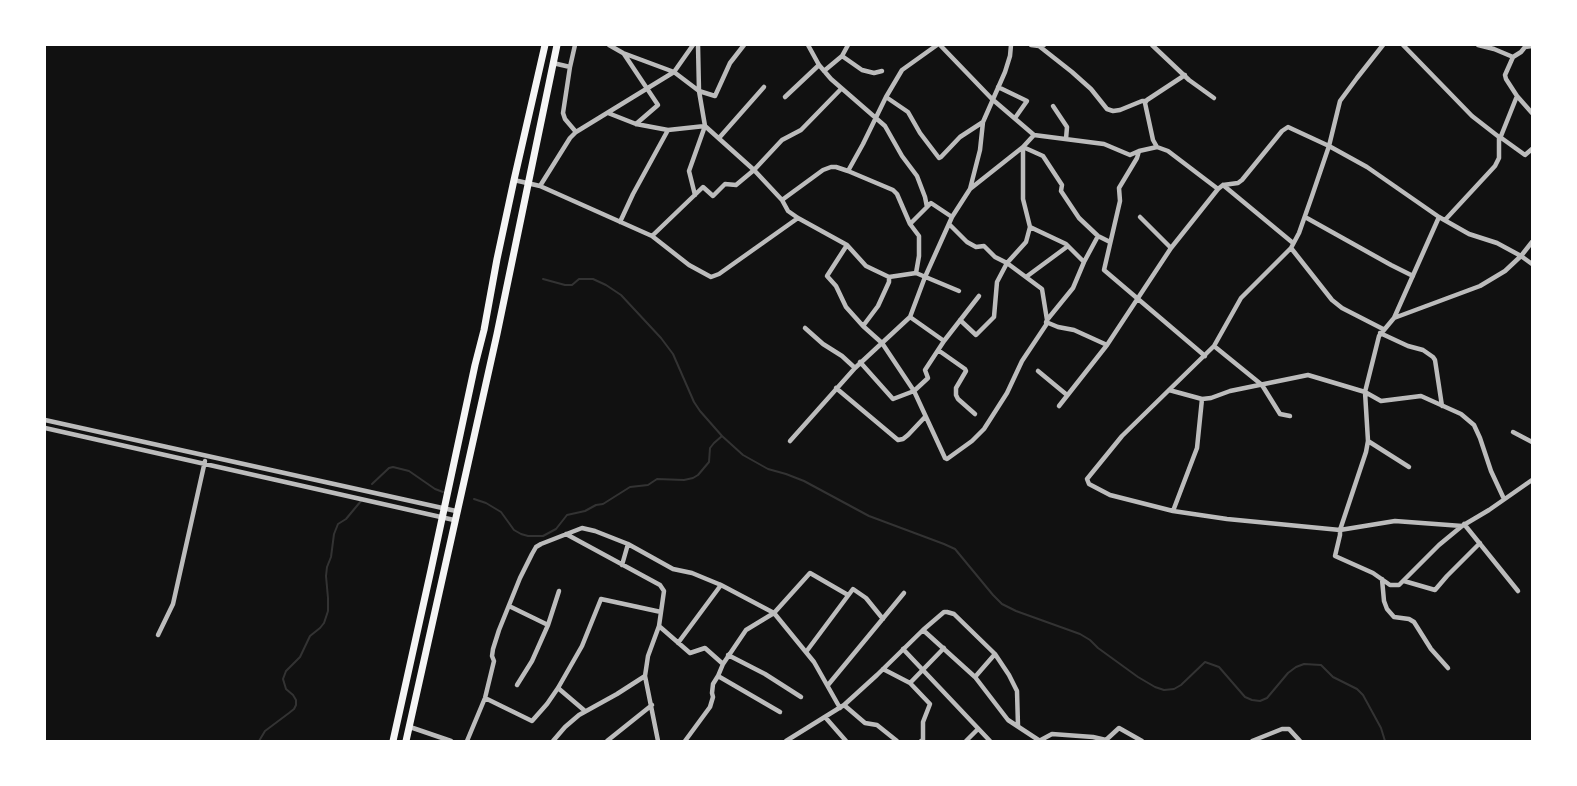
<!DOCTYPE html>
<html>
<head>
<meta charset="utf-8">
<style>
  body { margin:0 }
  #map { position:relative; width:1577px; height:786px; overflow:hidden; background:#111; font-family:"Libre Baskerville",serif }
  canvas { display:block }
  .frame { position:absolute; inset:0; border:46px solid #fff; pointer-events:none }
</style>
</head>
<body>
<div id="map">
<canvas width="1577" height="786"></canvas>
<div class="frame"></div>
</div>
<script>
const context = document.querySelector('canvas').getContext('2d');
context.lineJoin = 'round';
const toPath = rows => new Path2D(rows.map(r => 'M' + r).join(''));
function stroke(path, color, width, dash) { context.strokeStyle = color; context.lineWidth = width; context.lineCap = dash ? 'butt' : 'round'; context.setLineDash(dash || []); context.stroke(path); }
const stream = toPath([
  [543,279,565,285,572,285,579,279,593,279,606,285,621,295,661,338,673,354,694,402,700,411,722,436,743,455,768,469,786,474,804,481,869,516,944,544,955,549,993,595,1002,604,1016,611,1080,634,1090,640,1098,648,1138,677,1155,687,1164,690,1174,689,1181,685,1205,662,1219,667,1245,697,1252,700,1260,701,1267,698,1288,673,1296,667,1304,664,1321,665,1333,677,1357,689,1363,695,1381,728,1385,741],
  [372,484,389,468,393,467,409,471,435,489,443,492],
  [474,499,486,503,501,512,514,530,521,534,528,536,543,536,556,529,567,515,585,511,596,505,603,504,630,487,648,485,657,479,684,480,693,478,698,475,709,462,710,448,714,443,722,436],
  [259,741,265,731,289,713,294,709,296,705,296,700,293,695,286,689,283,679,286,671,300,657,310,636,320,628,324,623,328,611,328,598,326,576,327,567,331,557,334,534,338,524,346,519,361,501]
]);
const minor = toPath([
  [575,45,570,67,563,113,565,119,576,132],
  [609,45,623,53,674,72,699,91,715,96,730,63,744,45],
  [808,45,819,65,831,79,885,126,902,156,917,176,925,197,927,207,931,203,952,217],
  [940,45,992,99,1034,135,1104,144,1130,155,1139,151,1157,147,1168,151,1218,189],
  [1031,45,1039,46,1044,45],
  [1152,45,1189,80,1214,98],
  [1403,45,1472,116,1499,137,1501,136,1517,96],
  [1478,45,1494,49,1513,57],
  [1039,46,1072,72,1091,89,1107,109,1113,111,1120,110,1142,101,1146,101],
  [1532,46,1525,47,1521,52,1513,57,1505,75,1506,79,1517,96,1532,113],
  [624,54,658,105,636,124],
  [842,56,862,70,874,73,882,71],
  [553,63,570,67],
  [824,71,842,56,848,45],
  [998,87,1027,101,1015,118],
  [785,97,819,65],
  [886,97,908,112,920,133,939,158,941,157,960,137,983,122],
  [1053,106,1067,127,1066,139],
  [608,113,636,124,668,130,705,126,754,170,782,200,788,211,798,218,847,245,866,266,889,277,916,273,959,291],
  [1500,137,1525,155,1532,149],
  [719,138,764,87],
  [1157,147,1153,140,1145,103,1147,100,1185,75],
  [1139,151,1137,158,1119,188,1120,201,1104,270,1205,356],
  [848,171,863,144,886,97,902,70,937,45],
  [514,180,540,186,652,236,689,265,711,277,719,274,798,218],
  [1223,185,1293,243],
  [540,186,570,138,576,132,674,72,693,45],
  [970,189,1023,147,1034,135],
  [695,195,689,171,705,126,699,91,698,45],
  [782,200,823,170,831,167,836,167,848,171,893,190,897,194,910,224,919,236,919,256,916,273],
  [1140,217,1171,248],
  [1305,217,1391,265,1413,276],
  [1439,217,1394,318,1379,336,1365,392,1368,441,1366,452,1340,530,1340,535,1335,556,1373,573,1390,585,1399,585,1439,545,1462,526,1489,510,1532,480],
  [1445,220,1495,166,1499,158,1499,137],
  [620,222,633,194,668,130],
  [910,224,927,207],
  [950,225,967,242,976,247,984,246,995,257,1007,263,1042,289,1047,320],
  [1030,227,1066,244,1084,262],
  [652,236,703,187,713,196,725,184,736,185,754,170,782,140,801,130,841,89],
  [847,245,827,276,836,286,846,307,863,326,882,343,914,391,945,458,947,459,972,441,984,429,1007,393,1022,361,1046,325,1047,320,1073,288,1084,262,1098,236],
  [1291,248,1332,300,1342,308,1383,329],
  [1026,277,1068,246],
  [910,317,944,341],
  [1394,318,1480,286,1505,271,1521,256,1532,242],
  [960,320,976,335,994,317,997,282,1007,263,1026,242,1030,227,1023,199,1023,147,1043,156,1062,185,1061,191,1079,218,1098,236,1110,242],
  [1046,322,1058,327,1074,330,1107,345],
  [863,326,878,306,889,282,889,277],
  [805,328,823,344,842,356,855,368],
  [1380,333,1408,346,1423,350,1433,357,1435,360,1442,406],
  [1214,346,1262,385,1280,414,1290,416],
  [938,350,965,369,966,371,956,388,956,395,958,399,975,414],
  [860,362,893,399,914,391,928,378,925,370,944,341,979,296],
  [1038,371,1067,395],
  [836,388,898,440,903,439,908,435,925,417],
  [1169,390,1202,399,1211,398,1230,391,1308,375,1365,392,1381,401,1421,396,1461,414,1474,425,1480,438,1491,471,1504,499],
  [1202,399,1197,448,1173,511,1227,519,1340,530,1395,521,1462,526],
  [1059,406,1107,345,1171,248,1218,189,1223,185,1238,183,1242,180,1282,131,1288,127,1329,146,1367,167,1439,217,1469,234,1497,243,1521,256,1532,264],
  [45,420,456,511],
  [45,428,454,520],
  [1513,432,1532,442],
  [790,441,855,368,910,317,925,277,952,217,970,189,980,150,983,122,1005,72,1010,56,1011,45],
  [1368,441,1409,467],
  [1173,511,1110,495,1089,484,1087,479,1122,436,1214,346,1241,298,1291,248,1299,233,1312,196,1329,146,1340,101,1357,78,1383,45],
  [1464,524,1518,591],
  [566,534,660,585,664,591,659,626,648,656,645,676,658,741],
  [622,565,628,544],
  [1382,579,1384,601,1387,609,1394,617,1409,619,1414,622,1431,649,1448,668],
  [1404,581,1435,590,1447,576,1480,543],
  [509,606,548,625],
  [659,626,690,653,705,648,723,664,746,630,774,613,810,573,848,595],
  [923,630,975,677,1008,720,1040,741],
  [158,635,173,604,205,461],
  [678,643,721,585],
  [903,649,990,741],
  [806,652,853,589,866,598,883,619],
  [728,655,765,674,801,697],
  [723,664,718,676,780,712],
  [883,669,910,683,930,704,923,722,923,740,921,741],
  [975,677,995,654],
  [910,683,944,648],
  [517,685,532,661,548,625,559,591],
  [828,685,904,593],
  [558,688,585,711],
  [485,698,532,721,547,704,558,688,582,646,601,599,661,612],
  [844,705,865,723,877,725,897,741],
  [825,717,846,741],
  [410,727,451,741],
  [467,741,485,698,494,661,492,656,493,649,499,630,520,578,532,554,536,547,541,544,582,528,595,531,628,544,673,569,692,573,721,585,774,613,814,662,840,708],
  [553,741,565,727,579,715,617,694,645,676],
  [607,741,652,705],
  [685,741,710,707,713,697,712,693,713,684,718,676],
  [786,741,844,705,877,675,923,630,944,612,947,612,954,614,995,654,1009,675,1017,691,1018,726],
  [966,741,978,729],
  [1039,741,1052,734,1093,737,1106,740,1119,728,1142,741],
  [1252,741,1282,729,1289,729,1300,741]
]);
const primary = toPath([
  [393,741,431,570,475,365,484,330,497,259,514,180,545,45],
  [406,741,497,334,557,45]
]);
stroke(stream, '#333', 2);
stroke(minor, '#bcbcbc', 4.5);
stroke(primary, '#f5f5f5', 7);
</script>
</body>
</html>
